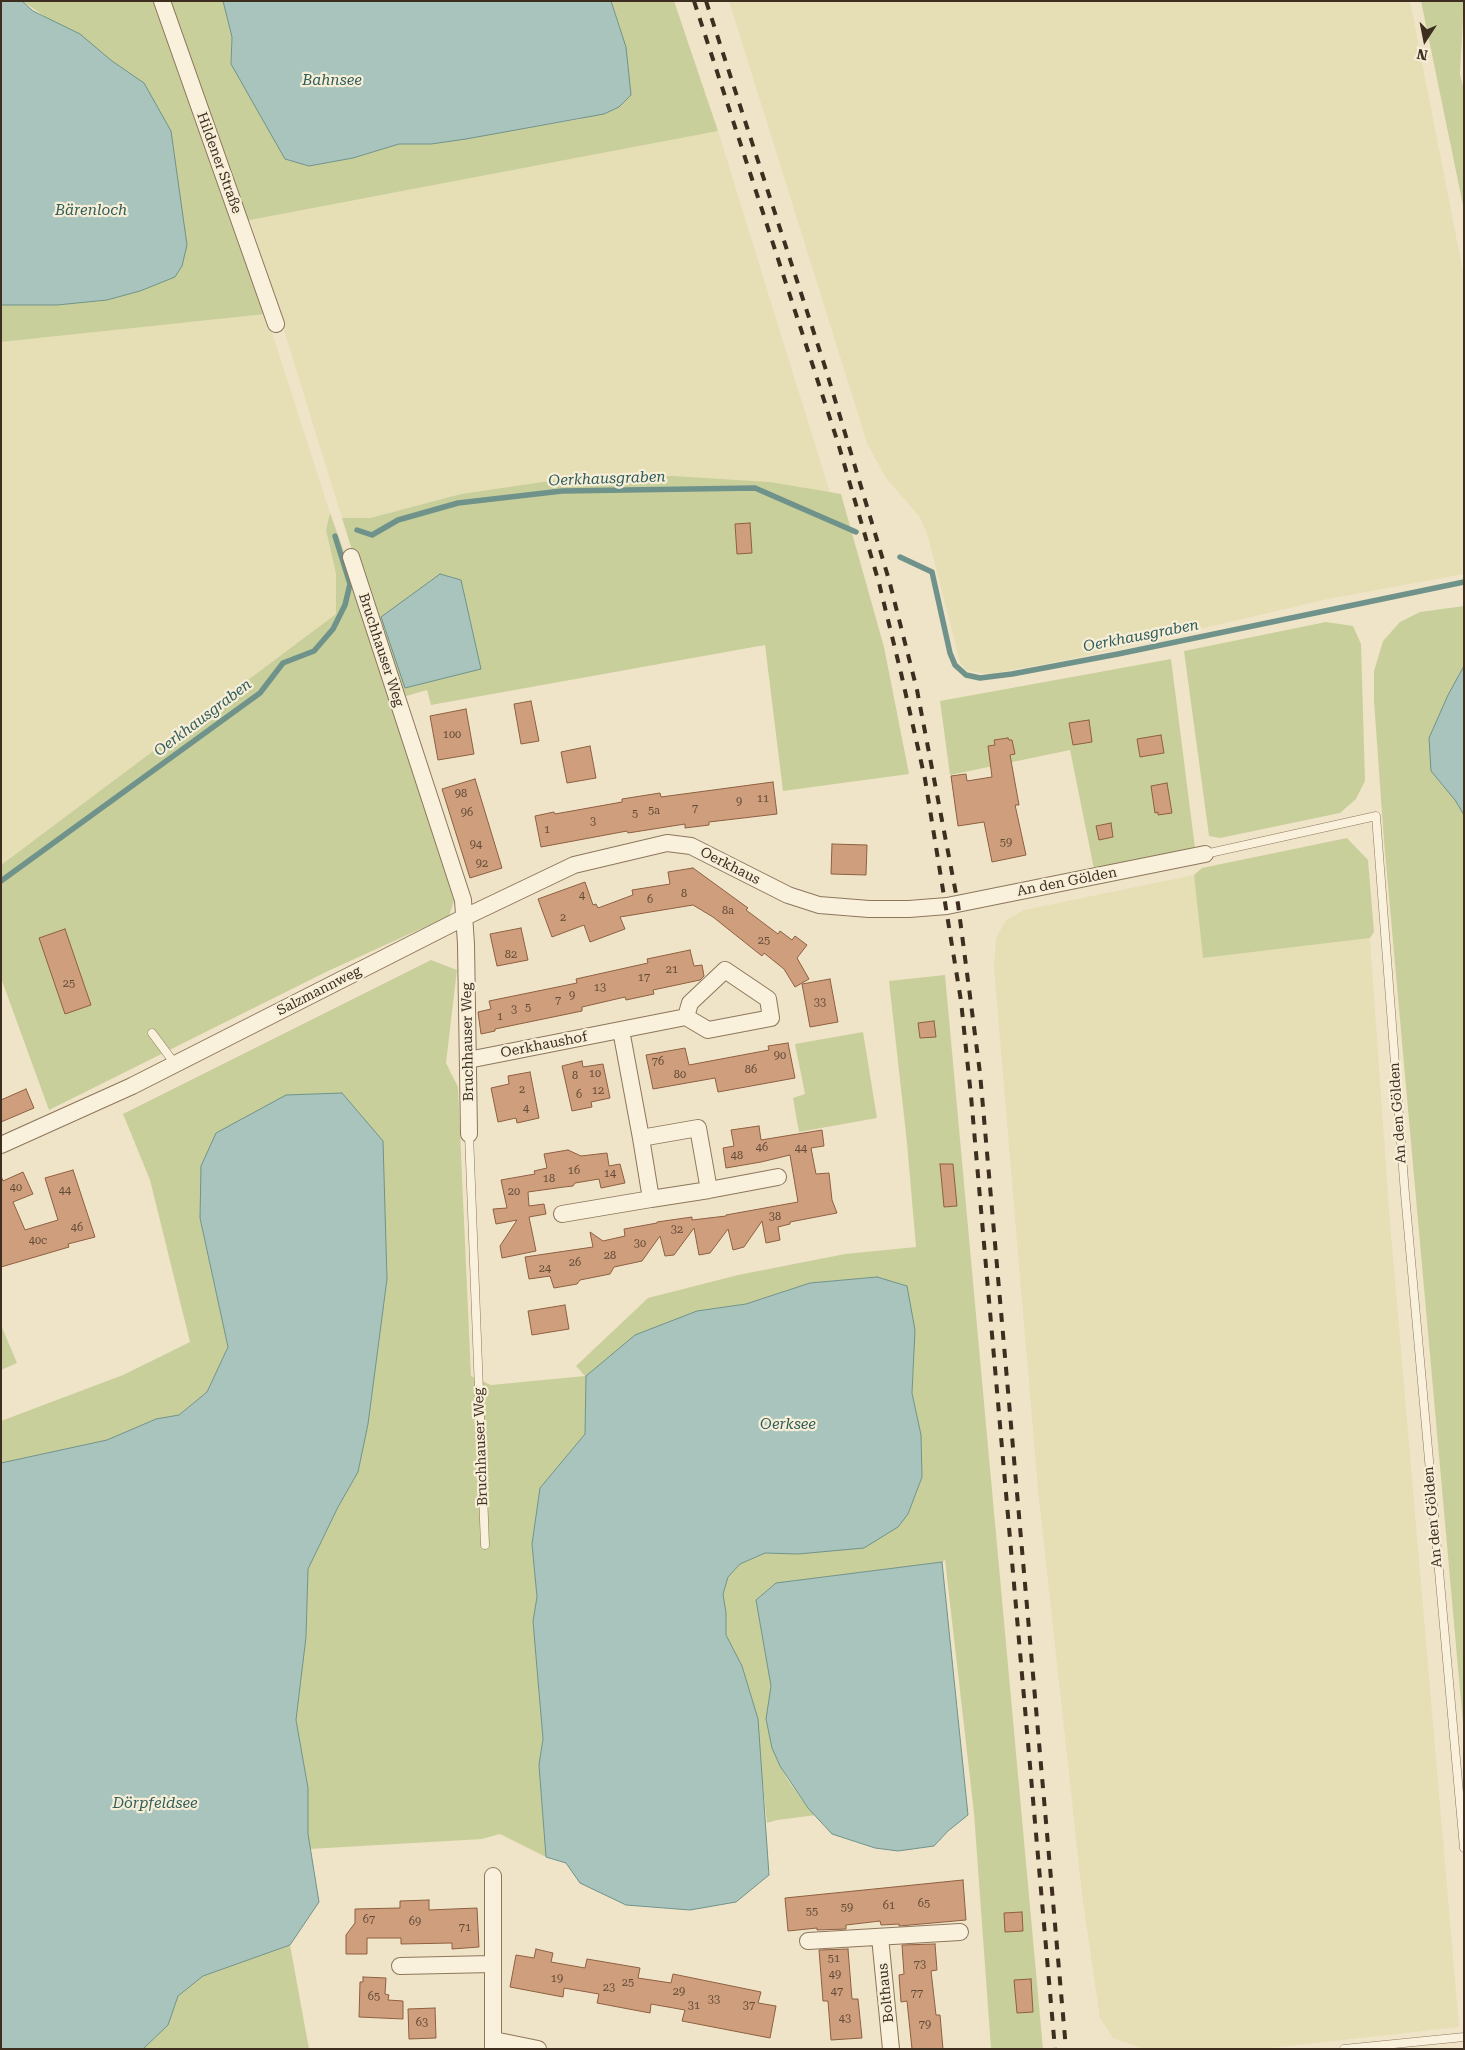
<!DOCTYPE html>
<html>
<head>
<meta charset="utf-8">
<style>
  body { margin:0 }
  #map { position:relative; width:1465px; height:2050px; overflow:hidden; background:#f0e4c8; font-family:"Roboto Serif",serif }
  canvas { display:block }
  .frame { position:absolute; inset:0; border:2px solid #3d2e20; pointer-events:none }
  .north { position:absolute; left:1400px; top:15px; width:50px; height:50px; -webkit-text-stroke:4px #f7eed8; paint-order:stroke; rotate:191deg; font-size:14px; font-weight:700; line-height:20px; text-align:center; color:#3d2e20 }
  .north::after { content:''; display:block; margin:auto; width:18px; height:22px; background:#3d2e20; clip-path:polygon(50% 0,100% 100%,50% 72%,0 100%) }
</style>
</head>
<body>
<div id="map">
<canvas width="1465" height="2050"></canvas>
<div class="frame"></div>
<div class="north">N</div>
</div>
<script>
const context = document.querySelector('canvas').getContext('2d');
context.lineJoin = 'round';
function paint(path, color) { context.fillStyle = color; context.fill(path, 'evenodd'); }
const toPath = rows => new Path2D(rows.map(r => 'M' + r).join(''));
function stroke(path, color, width, dash) { context.strokeStyle = color; context.lineWidth = width; context.lineCap = dash ? 'butt' : 'round'; context.setLineDash(dash || []); context.stroke(path); }
function drawText(font, color, halo, rows, align = 'center') {
  context.font = font + ' "Roboto Serif",serif'; context.lineWidth = 4.5; context.setLineDash([]); context.textBaseline = 'middle'; context.strokeStyle = halo; context.fillStyle = color; for (const [text, x, y, turn = 0] of rows) {
    context.save(); context.translate(x, y); context.rotate((+turn || 0) * Math.PI / 180); context.textAlign = isNaN(turn) ? turn : align; if (halo) context.strokeText(text, 0, 0); context.fillText(text, 0, 0); context.restore();
  }
}
const farmland = toPath([
  [729,1,1410,1,1464,277,1464,574,1328,599,1067,660,990,674,967,671,960,662,927,533,919,516,886,478,867,443],
  [718,131,830,493,770,482,674,476,583,476,461,494,370,518,342,518,250,220],
  [266,314,330,513,326,530,336,574,336,614,1,865,1,342],
  [1194,875,1203,958,1370,938,1389,1210,1459,2027,1262,2049,1145,2049,1113,2038,1100,2018,1083,1902,1038,1490,994,968,996,938,1006,920,1024,910]
]);
const green = toPath([
  [22,1,223,1,232,37,231,64,309,166,353,158,399,144,431,144,580,119,626,47,611,1,674,1,718,131,250,220,236,226,266,314,1,342,1,305,57,305,107,300,140,291,175,276,144,83],
  [1421,1,1464,1,1460,74,1464,90,1464,210],
  [583,476,674,476,770,482,841,494,884,647,909,774,783,791,765,645,431,705,427,690,403,697,356,563,342,518,370,518,461,494],
  [330,513,355,582,454,901,449,916,328,971,49,1110,1,978,1,865,336,614,336,574,326,530],
  [1464,606,1464,1735,1384,841,1374,701,1374,671,1383,641,1400,622,1420,612],
  [1326,622,1353,626,1361,644,1365,781,1356,799,1340,813,1220,838,1209,836,1184,651],
  [1171,659,1195,848,1094,869,1070,750,950,775,940,701],
  [1347,838,1368,860,1374,932,1370,938,1203,958,1194,875,1202,868],
  [431,960,457,970,446,1063,458,1087,471,1376,491,1385,585,1376,576,1366,648,1298,738,1275,845,1254,916,1247,907,1143,889,981,945,975,1043,2049,991,2049,974,1813,945,1560,942,1562,776,1583,756,1600,771,1686,766,1719,772,1748,787,1779,808,1808,817,1815,777,1820,767,1823,758,1739,758,1719,742,1666,726,1635,726,1613,723,1594,728,1577,740,1564,765,1553,798,1554,820,1551,908,1514,922,1477,921,1435,912,1393,914,1360,877,1277,810,1283,746,1304,697,1311,586,1376,585,1434,540,1488,532,1544,537,1597,533,1621,543,1739,539,1765,546,1857,500,1834,482,1839,310,1849,308,1834,308,1788,296,1720,306,1637,308,1569,338,1507,358,1472,368,1424,387,1279,385,1231,200,1218,228,1347,207,1392,179,1415,156,1419,107,1440,1,1463,1,1421,123,1375,190,1342,150,1180,123,1114],
  [863,1032,877,1118,799,1132,793,1098,805,1094,795,1044],
  [1,1325,17,1363,1,1370],
  [290,1945,309,2049,143,2049,168,2025,178,1996,203,1976]
]);
const water = toPath([
  [1,1,22,1,33,11,80,34,112,61,144,83,171,131,187,245,182,266,175,277,140,291,107,300,57,305,1,305,1,1],
  [223,1,611,1,626,47,631,95,619,107,604,114,466,139,431,144,399,144,353,158,309,166,285,159,231,64,232,37,223,1],
  [440,574,461,580,481,669,405,688,381,617,440,574],
  [1464,666,1464,815,1455,800,1431,771,1429,738,1448,695,1464,666],
  [342,1093,383,1141,387,1279,368,1424,358,1472,338,1507,308,1569,306,1637,296,1720,308,1788,308,1834,319,1902,290,1945,203,1976,178,1996,168,2025,143,2049,1,2049,1,1463,107,1440,156,1419,179,1415,207,1392,228,1347,200,1218,201,1166,216,1133,286,1095,342,1093],
  [877,1277,907,1286,915,1330,912,1393,921,1435,922,1477,908,1514,898,1527,864,1548,798,1554,765,1553,740,1564,728,1577,723,1594,726,1613,726,1635,742,1666,758,1719,769,1875,736,1902,690,1910,626,1905,580,1883,566,1863,546,1857,539,1765,543,1739,533,1621,537,1597,532,1544,540,1488,585,1434,586,1376,635,1335,697,1311,746,1304,810,1283,877,1277],
  [942,1562,968,1815,948,1831,934,1846,898,1851,875,1848,832,1834,808,1808,780,1766,772,1748,766,1719,771,1686,756,1600,776,1583,942,1562]
]);
const stream = toPath([
  [357,530,372,535,398,520,458,503,562,491,755,488,856,532],
  [900,557,932,572,950,653,955,665,966,675,980,678,1012,674,1118,654,1464,582],
  [1,881,260,693,283,663,314,651,333,629,345,605,350,584,335,536]
]);
const building = toPath([
  [750,523,752,553,737,554,735,524,750,523],
  [531,701,539,741,521,744,514,704,531,701],
  [466,709,474,754,438,760,430,716,466,709],
  [1089,720,1092,742,1073,745,1069,723,1089,720],
  [1161,735,1164,753,1140,757,1137,739,1161,735],
  [1008,738,1009,740,1012,740,1015,754,1010,755,1019,805,1015,805,1026,855,992,862,984,822,958,826,951,776,966,774,967,781,992,777,988,746,995,745,994,740,1008,738],
  [590,746,596,778,567,783,561,752,590,746],
  [475,779,502,868,470,878,442,789,475,779],
  [773,782,777,814,709,822,709,825,685,828,685,824,628,833,627,831,541,847,535,816,554,812,555,814,622,802,622,799,660,793,661,797,773,782],
  [1167,783,1172,813,1158,815,1158,812,1155,813,1151,786,1167,783],
  [1111,823,1113,837,1099,840,1096,826,1111,823],
  [832,844,867,845,866,875,831,874,832,844],
  [693,868,748,908,746,910,778,934,780,931,792,940,795,936,807,945,797,958,809,979,795,987,784,969,764,953,762,956,713,917,693,905,620,917,625,929,590,942,584,925,552,937,538,899,585,882,593,905,596,904,598,908,633,895,632,890,670,884,668,872,693,868],
  [521,928,528,960,497,966,490,934,521,928],
  [65,929,91,1005,65,1014,39,938,65,929],
  [690,950,694,966,702,965,704,976,700,980,653,990,654,994,626,1000,625,997,582,1007,582,1011,495,1029,495,1031,481,1034,478,1012,491,1009,489,1001,577,983,576,979,648,963,647,959,690,950],
  [830,979,838,1022,810,1027,802,984,830,979],
  [934,1021,936,1037,920,1038,918,1023,934,1021],
  [788,1043,795,1078,718,1092,715,1078,653,1089,646,1055,685,1048,689,1065,769,1050,768,1046,788,1043],
  [582,1061,583,1067,603,1064,610,1098,591,1102,592,1107,572,1111,562,1066,582,1061],
  [530,1072,539,1118,517,1123,516,1118,498,1122,491,1088,509,1084,508,1076,530,1072],
  [26,1089,34,1108,1,1122,1,1100,26,1089],
  [759,1126,761,1140,822,1130,824,1146,811,1148,816,1174,829,1173,832,1200,837,1213,790,1222,790,1224,778,1227,780,1240,766,1243,762,1221,744,1247,733,1250,728,1229,710,1253,699,1255,694,1228,674,1255,665,1256,660,1236,642,1261,614,1267,610,1274,580,1280,577,1284,554,1288,550,1276,529,1279,525,1257,593,1247,590,1232,603,1241,625,1236,624,1229,657,1223,657,1222,692,1217,692,1220,726,1216,726,1215,798,1202,790,1155,761,1162,726,1168,723,1148,734,1146,731,1130,759,1126],
  [568,1150,581,1156,607,1153,609,1166,620,1164,625,1183,601,1188,599,1179,575,1183,573,1186,564,1187,528,1192,529,1206,544,1204,546,1214,529,1217,536,1251,502,1258,500,1246,517,1220,496,1224,493,1209,507,1208,501,1180,535,1174,534,1171,547,1168,544,1154,568,1150],
  [940,1164,953,1164,957,1206,944,1207,940,1164],
  [73,1170,95,1237,68,1244,69,1247,1,1267,1,1176,3,1181,23,1172,33,1194,13,1202,25,1230,58,1220,45,1178,73,1170],
  [565,1305,569,1329,532,1335,528,1311,565,1305],
  [963,1880,966,1920,899,1926,899,1924,881,1925,880,1921,846,1925,846,1929,817,1930,817,1928,788,1931,785,1898,963,1880],
  [429,1900,429,1910,477,1908,479,1947,452,1949,452,1943,401,1944,401,1938,367,1938,367,1954,346,1954,346,1935,355,1923,355,1909,400,1908,400,1901,429,1900],
  [1022,1912,1023,1931,1005,1932,1004,1913,1022,1912],
  [935,1944,937,1970,931,1971,936,2015,940,2015,943,2049,912,2049,907,2001,901,2002,899,1975,904,1974,902,1945,935,1944],
  [536,1949,553,1953,551,1962,585,1968,587,1959,640,1968,638,1978,671,1983,673,1974,761,1992,758,2003,776,2006,770,2038,682,2021,685,2010,651,2004,650,2013,597,2003,599,1994,564,1988,563,1997,510,1987,516,1955,534,1958,536,1949],
  [848,1949,852,1999,858,1999,862,2038,831,2040,828,2001,823,2001,819,1950,848,1949],
  [363,1977,386,1978,385,1994,389,1995,388,2000,403,2001,403,2019,359,2017,360,1982,363,1982,363,1977],
  [1031,1979,1033,2012,1017,2013,1014,1980,1031,1979],
  [435,2008,436,2038,409,2039,408,2009,435,2008]
]);
const service = toPath([
  [1205,854,1376,816,1405,1194,1464,1848],
  [152,1033,175,1064],
  [469,1134,485,1545],
  [1344,2049,1464,2037]
]);
const minor = toPath([
  [162,1,276,324],
  [351,557,463,900,466,944,469,1134],
  [621,1030,641,1138],
  [468,1060,686,1017,708,1030,771,1018,768,999,725,970,690,1003,686,1017],
  [698,1128,709,1190,651,1199,641,1138,698,1128],
  [1,1145,132,1086,463,918,574,865,667,843,691,846,788,895,819,905,869,909,909,909,947,906,1205,854],
  [709,1190,778,1177],
  [562,1214,651,1199],
  [493,1876,493,2049],
  [880,1937,891,2049],
  [808,1941,960,1932],
  [400,1966,492,1964],
  [494,2040,538,2049]
]);
const rail = toPath([
  [694,1,838,443,879,583,901,673,925,779,961,1001,971,1096,1055,2049],
  [706,1,827,373,889,580,917,690,958,904,980,1073,1066,2049]
]);
const numberNames = [
  ["100",452,735],
  ["98",461,794],
  ["11",763,799],
  ["9",739,802],
  ["7",695,809],
  ["5a",654,811],
  ["96",467,813],
  ["5",635,814],
  ["3",593,822],
  ["1",547,830],
  ["59",1006,843],
  ["94",476,845],
  ["92",482,864],
  ["8",684,894],
  ["4",582,896],
  ["6",650,900],
  ["8a",728,911],
  ["2",563,918],
  ["25",764,941],
  ["82",511,955],
  ["21",672,970],
  ["17",644,978],
  ["25",69,984],
  ["13",600,988],
  ["9",572,996],
  ["7",558,1001],
  ["33",820,1003],
  ["5",528,1008],
  ["3",514,1010],
  ["1",500,1017],
  ["90",780,1056],
  ["76",658,1062],
  ["86",751,1070],
  ["10",595,1074],
  ["80",680,1075],
  ["8",575,1076],
  ["2",522,1090],
  ["12",598,1091],
  ["6",579,1095],
  ["4",526,1109],
  ["46",762,1148],
  ["44",801,1149],
  ["48",737,1156],
  ["16",574,1171],
  ["14",610,1174],
  ["18",549,1179],
  ["40",16,1188],
  ["44",65,1191],
  ["20",514,1192],
  ["38",775,1217],
  ["46",77,1228],
  ["32",677,1230],
  ["40c",38,1241],
  ["30",640,1244],
  ["28",610,1256],
  ["26",575,1263],
  ["24",545,1269],
  ["65",924,1904],
  ["61",889,1906],
  ["59",847,1908],
  ["55",812,1912],
  ["67",369,1920],
  ["69",415,1922],
  ["71",465,1928],
  ["51",834,1959],
  ["73",920,1965],
  ["49",835,1975],
  ["19",557,1979],
  ["25",628,1983],
  ["23",609,1988],
  ["29",679,1992],
  ["47",837,1992],
  ["77",917,1994],
  ["65",374,1997],
  ["33",714,2000],
  ["31",694,2006],
  ["37",749,2006],
  ["43",845,2019],
  ["63",422,2023],
  ["79",925,2025]
];
const streetNames = [
  ["Hildener Straße",219,163,70],
  ["Bruchhauser Weg",381,650,72],
  ["Oerkhaus",730,866,27],
  ["An den Gölden",1067,882,-11],
  ["Salzmannweg",319,991,-27],
  ["Bruchhauser Weg",468,1042,-91],
  ["Oerkhaushof",544,1045,-11],
  ["An den Gölden",1398,1113,-94],
  ["Bruchhauser Weg",481,1447,-92],
  ["An den Gölden",1433,1517,-95],
  ["Bolthaus",886,1993,-96]
];
const waterNames = [
  ["Bahnsee",332,81],
  ["Bärenloch",91,211],
  ["Oerkhausgraben",607,479,-2],
  ["Oerkhausgraben",1141,636,-11],
  ["Oerkhausgraben",203,718,-37],
  ["Oerksee",788,1425],
  ["Dörpfeldsee",155,1804]
];
paint(farmland, '#e6deb5');
paint(green, '#c9cf9b');
paint(water, '#a9c4bc');
stroke(water, '#6f938a', 1);
stroke(stream, '#6f938a', 5.5);
paint(building, '#cf9f7d');
stroke(building, '#8d5f41', 1);
stroke(service, '#8d765c', 9);
stroke(minor, '#8d765c', 18);
stroke(service, '#faf1dc', 8);
stroke(minor, '#faf1dc', 16);
stroke(rail, '#3d2e20', 4, [9, 9]);
drawText('11px', '#624a37', null, numberNames);
drawText('14px', '#3d2e20', '#f7eed8', streetNames);
drawText('italic 15px', '#2f5d5a', '#f7eed8', waterNames);
</script>
</body>
</html>
